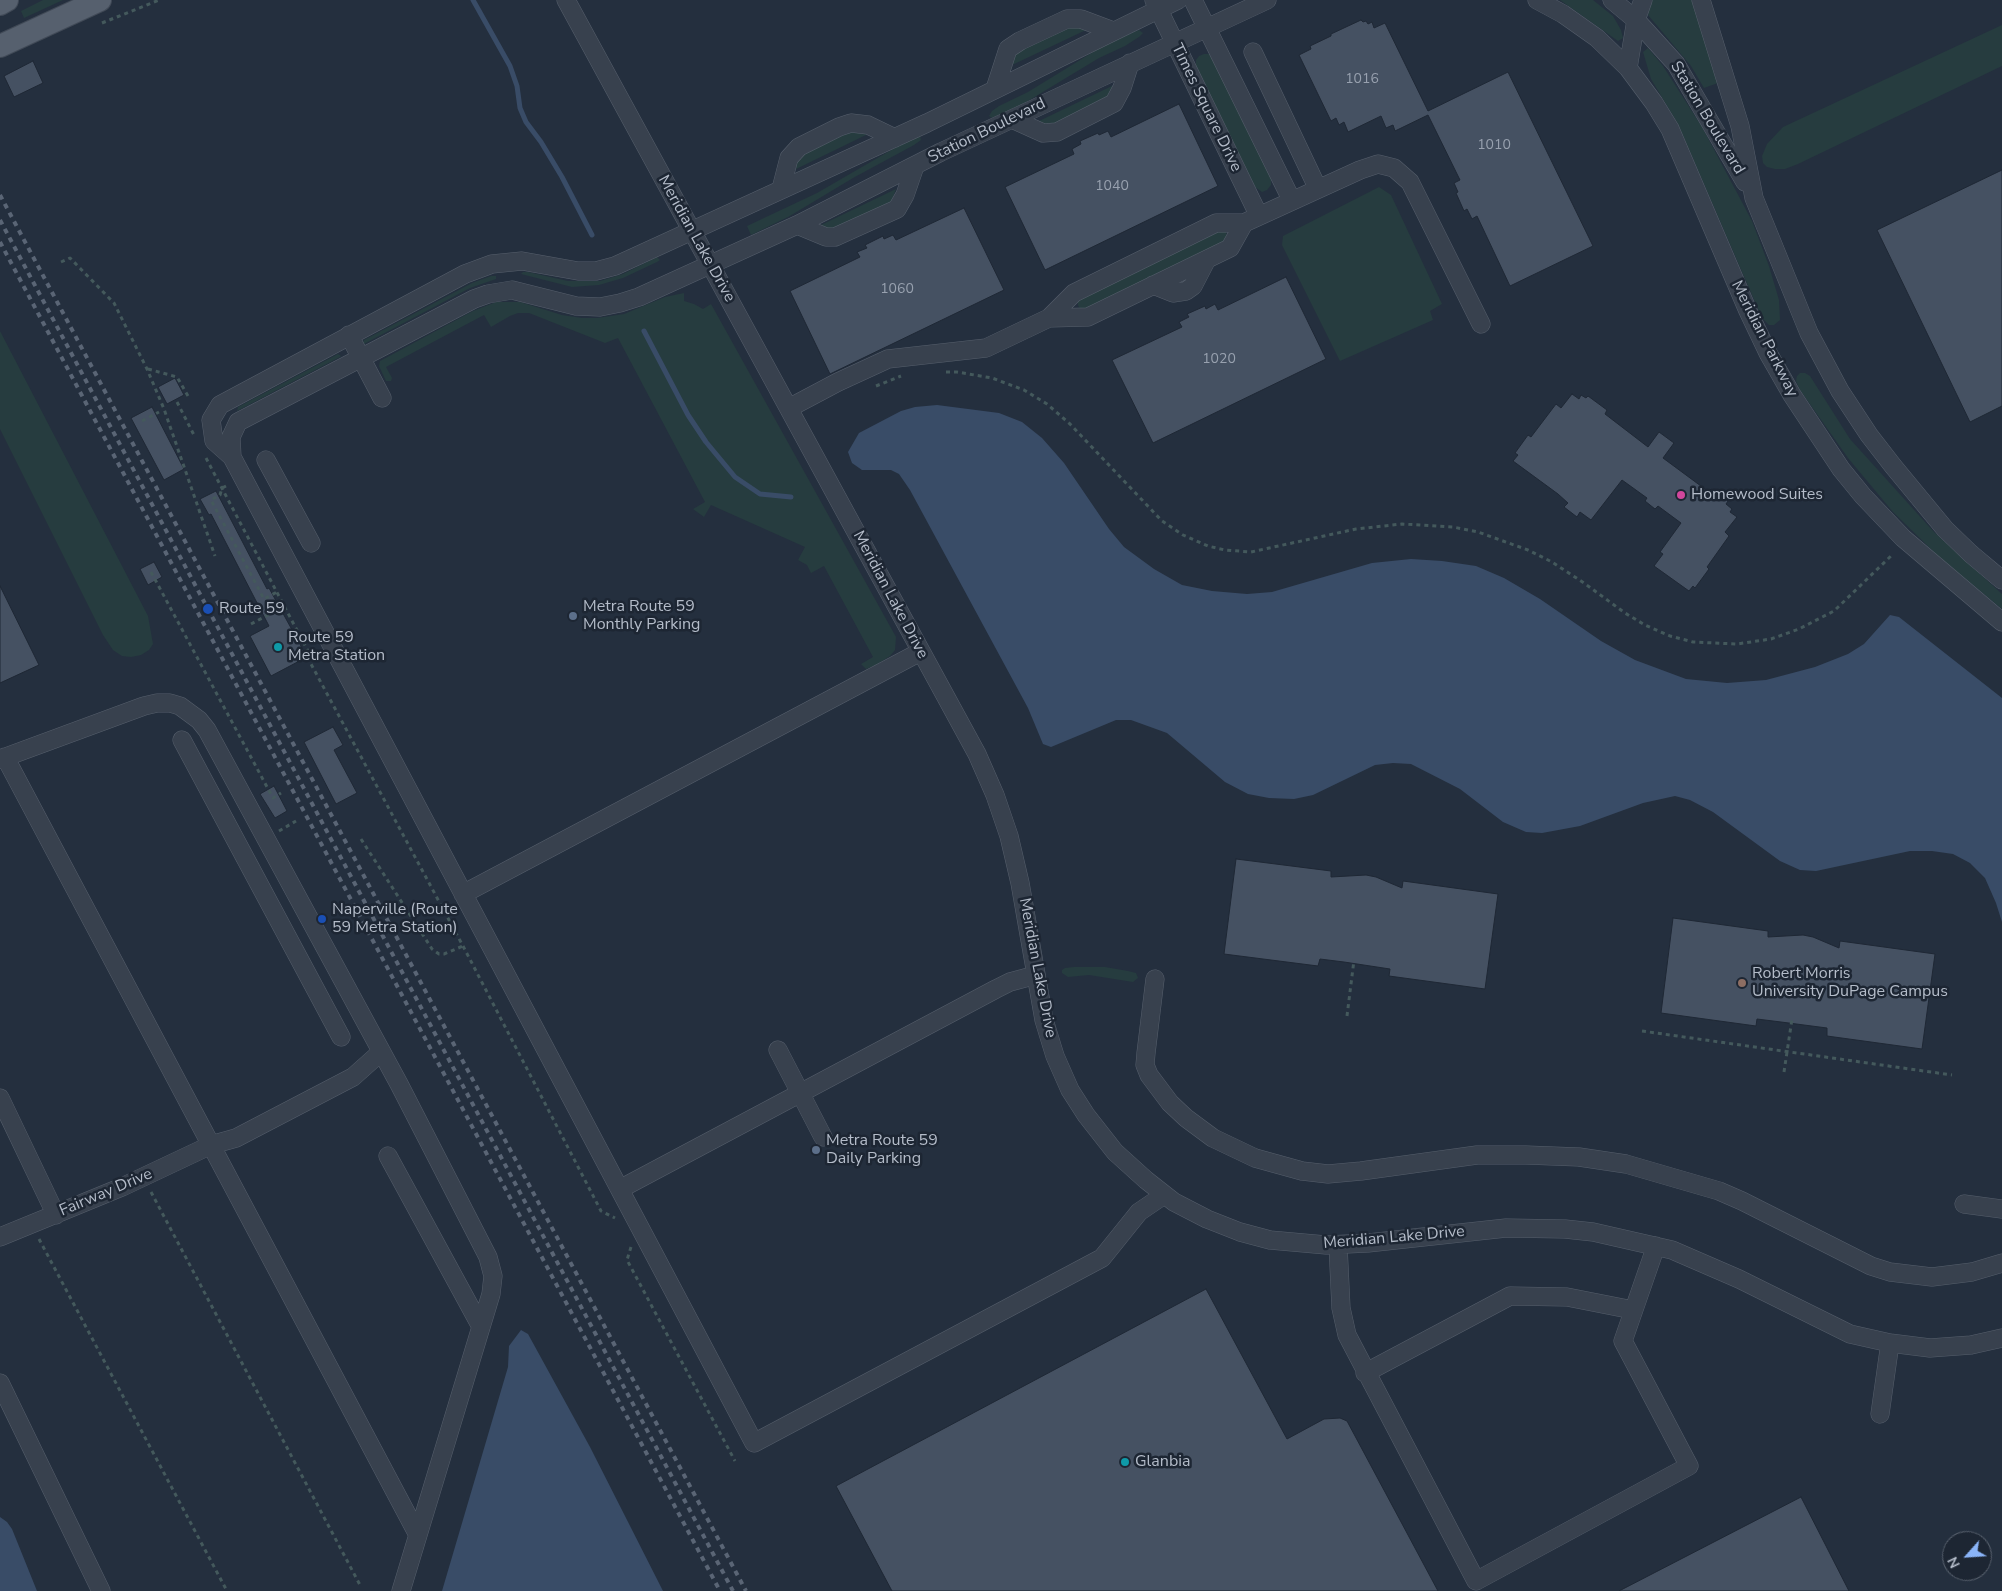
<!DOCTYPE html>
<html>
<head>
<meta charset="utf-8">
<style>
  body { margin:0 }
  #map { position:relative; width:2002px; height:1591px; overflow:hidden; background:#242f3e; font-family:"Nunito Sans",sans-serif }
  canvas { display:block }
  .north { position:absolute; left:1942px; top:1531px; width:50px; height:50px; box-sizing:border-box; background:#1d2633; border:1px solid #59626f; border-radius:50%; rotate:244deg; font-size:14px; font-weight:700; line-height:20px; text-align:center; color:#b4bcc9 }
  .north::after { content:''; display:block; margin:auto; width:18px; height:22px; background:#8ab4f8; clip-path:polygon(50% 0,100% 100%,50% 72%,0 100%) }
</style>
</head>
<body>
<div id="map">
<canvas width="2002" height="1591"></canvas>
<div class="north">N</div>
</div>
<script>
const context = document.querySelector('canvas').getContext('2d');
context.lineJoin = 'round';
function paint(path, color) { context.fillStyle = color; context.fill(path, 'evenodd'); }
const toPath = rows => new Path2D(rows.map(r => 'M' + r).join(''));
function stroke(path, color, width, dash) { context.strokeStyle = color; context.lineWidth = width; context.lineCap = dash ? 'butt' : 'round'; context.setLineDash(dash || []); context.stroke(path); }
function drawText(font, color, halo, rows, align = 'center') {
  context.font = font + ' "Nunito Sans",sans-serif'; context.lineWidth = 5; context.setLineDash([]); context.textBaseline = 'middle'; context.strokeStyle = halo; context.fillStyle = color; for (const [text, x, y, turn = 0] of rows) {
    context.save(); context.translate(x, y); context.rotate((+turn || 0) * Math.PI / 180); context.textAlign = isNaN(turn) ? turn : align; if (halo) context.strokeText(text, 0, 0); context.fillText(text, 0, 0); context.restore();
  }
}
const green = toPath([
  [43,0,63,0,24,18,21,11],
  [1560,0,1593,0,1613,16,1621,30,1623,38,1618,41],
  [1651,0,1692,0,1706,36,1718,83,1704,88,1691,66,1648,15],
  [2002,25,2002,66,1798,164,1785,169,1775,169,1767,167,1763,163,1762,156,1767,144,1783,127],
  [1079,26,1086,30,1010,66,1015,55,1019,51,1071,27],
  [1139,30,1143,33,1139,37,1125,46,1099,58,1018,107,992,118,989,116,992,111,999,106,1028,92,1111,41],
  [1648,48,1663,66,1702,127,1752,221,1769,266,1779,300,1780,320,1774,325,1769,325,1762,318,1678,124,1651,79,1643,52],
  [1204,54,1210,54,1271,178,1271,185,1267,190,1262,192,1255,187,1196,67,1196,60,1199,56],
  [1114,85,1112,92,1107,98,1056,125,1037,122],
  [855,130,868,134,794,170,794,165,801,155],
  [920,136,921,140,914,145,853,178,788,217,751,235,747,226,817,193,912,138],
  [1379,187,1391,195,1442,304,1430,311,1433,320,1340,361,1282,245,1283,236],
  [896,189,892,200,888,204,834,229,827,228,821,225],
  [1222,230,1226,232,1228,240,1090,308,1080,309,1078,305,1078,300],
  [657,257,660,260,657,262,623,278,599,285,572,287,521,274,523,272,528,272,568,281,600,281,623,274],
  [491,276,496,276,496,279,470,288,362,345,364,340,472,283],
  [684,293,684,301,694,304,703,309,711,304,896,637,895,650,890,656,876,665,866,669,861,664,873,657,824,566,811,573,807,565,798,560,805,547,711,505,704,517,693,509,705,502,618,338,605,343,529,313,518,313,510,316,491,327,484,315,386,367,392,378,391,381,386,381,379,366,380,361,473,311,496,302,520,302,562,315,582,318,597,318,624,314,665,297],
  [0,331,148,616,153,644,149,650,141,655,131,657,122,656,113,650,103,635,0,429],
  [338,354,341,356,340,357,237,411,238,407],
  [1800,373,1805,373,1810,376,1850,439,1934,532,2002,594,2002,609,1937,555,1893,512,1848,458,1800,390,1796,381,1797,376],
  [1074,967,1105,967,1128,971,1136,973,1138,978,1133,982,1089,975,1068,977,1062,973,1062,970,1065,968]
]);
const water = toPath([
  [937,405,999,413,1022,422,1042,438,1064,463,1109,529,1124,547,1154,569,1182,585,1212,591,1247,594,1272,592,1372,563,1411,559,1442,561,1476,566,1504,578,1540,599,1601,641,1635,660,1686,679,1727,683,1766,680,1815,667,1848,654,1864,644,1890,615,1899,617,2002,698,2002,922,1996,903,1985,878,1970,863,1953,854,1932,851,1910,851,1816,871,1800,870,1780,861,1713,812,1690,800,1675,796,1643,803,1580,826,1542,833,1526,832,1503,822,1460,789,1411,764,1393,763,1375,765,1313,795,1294,799,1269,798,1248,794,1225,782,1167,733,1131,720,1116,720,1051,747,1043,744,1028,708,910,490,899,474,891,470,862,470,852,463,848,452,859,433,901,411,915,407],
  [521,1330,528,1334,590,1447,663,1591,442,1591,508,1367,509,1346],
  [0,1517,7,1522,12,1529,37,1591,0,1591]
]);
const stream = toPath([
  [473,0,510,66,517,86,520,108,526,122,541,142,562,177,592,235],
  [644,331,688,415,706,442,735,477,760,494,791,497]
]);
const building = toPath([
  [1361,20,1363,22,1366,21,1368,24,1372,22,1374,28,1385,23,1428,111,1508,72,1593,246,1510,286,1477,216,1472,219,1467,209,1464,211,1456,193,1458,192,1454,183,1460,180,1428,115,1395,131,1393,125,1386,128,1381,116,1348,132,1344,122,1339,125,1336,118,1331,121,1299,55,1311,49,1310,46,1331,36,1331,34,1361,20],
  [33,61,43,83,14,97,4,76,33,61],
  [1179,104,1218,186,1045,270,1005,187,1074,154,1072,149,1081,144,1080,141,1098,133,1099,135,1108,131,1111,137,1179,104],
  [2002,170,2002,406,1970,422,1877,230,2002,170],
  [964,208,1004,290,830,374,790,291,860,257,857,252,867,248,865,245,883,236,884,239,893,235,896,240,964,208],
  [1286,277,1326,359,1153,443,1112,360,1182,327,1179,322,1189,317,1187,314,1205,306,1206,309,1215,304,1218,310,1286,277],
  [175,378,184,395,167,404,158,387,175,378],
  [1572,394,1579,399,1581,395,1586,398,1588,396,1607,410,1605,414,1648,447,1659,432,1674,443,1663,458,1709,492,1711,489,1728,501,1726,504,1732,509,1730,512,1737,517,1725,532,1729,536,1707,567,1709,569,1695,588,1693,586,1689,591,1654,566,1663,554,1660,552,1681,523,1658,506,1655,509,1645,501,1647,498,1622,480,1591,520,1580,512,1577,517,1564,507,1568,503,1558,494,1513,461,1518,455,1515,453,1528,435,1531,437,1556,404,1561,408,1572,394],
  [152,407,184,469,164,480,131,418,152,407],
  [216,491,267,589,269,588,307,657,271,676,250,636,269,626,211,514,209,515,200,499,216,491],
  [154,562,162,577,148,585,140,569,154,562],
  [0,586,39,665,0,683,0,586],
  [333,727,343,745,334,750,357,793,336,804,304,742,333,727],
  [274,786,287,811,275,818,260,794,274,786],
  [1236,859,1331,871,1331,877,1366,875,1376,877,1402,888,1403,881,1498,894,1485,989,1389,976,1390,969,1344,962,1320,959,1318,966,1224,954,1236,859],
  [1673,918,1768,931,1768,937,1803,935,1813,937,1839,948,1840,941,1935,954,1922,1049,1827,1036,1827,1028,1781,1022,1757,1019,1756,1026,1661,1013,1673,918],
  [1206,1289,1287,1439,1324,1419,1340,1418,1347,1421,1438,1591,892,1591,836,1486,1206,1289],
  [1801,1497,1849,1591,1619,1591,1801,1497]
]);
const path = toPath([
  [102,23,159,0],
  [61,262,70,258,114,303,147,369,164,409,215,556],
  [148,369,177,377,188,396],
  [946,372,957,372,992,378,1024,390,1047,404,1070,424,1162,521,1183,535,1208,546,1225,550,1251,552,1356,529,1402,524,1453,527,1478,532,1528,550,1552,562,1584,583,1625,613,1645,625,1670,636,1693,642,1737,644,1771,639,1799,629,1834,611,1892,555],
  [876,386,901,376],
  [177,402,195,437],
  [142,421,159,412],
  [206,458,309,653,311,664,463,946,601,1211,615,1218],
  [226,486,222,488,220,495,211,500,264,599,277,592],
  [151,572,273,798,281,793],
  [251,624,285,606],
  [279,831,296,821],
  [361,839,432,949,439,954,444,954,463,946],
  [1347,1016,1354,960],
  [1642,1031,1952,1075],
  [1784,1072,1792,1019],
  [151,1192,360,1585],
  [39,1239,227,1591],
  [631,1247,627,1260,735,1461]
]);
const minor = toPath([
  [566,0,977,754,995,795,1009,836,1020,883,1044,1020,1055,1056,1070,1090,1086,1115,1115,1152,1146,1180,1174,1202,1207,1219,1240,1232,1270,1240,1326,1245,1368,1243,1506,1228,1565,1229,1593,1232,1672,1250,1739,1279,1850,1334,1890,1343,1930,1348,1971,1345,2002,1338],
  [1154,0,1259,216],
  [1193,0,1292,201],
  [1537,0,1563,14,1597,38,1628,68,1654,103,1670,129,1748,311,1768,353,1792,395,1841,469,1863,496,1903,538,2002,622],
  [1612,0,1636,20,1676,64,1745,182],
  [1701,0,1740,126,1754,198,1809,333,1840,391,1869,435,1893,466,1945,529,1971,554,2002,580],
  [1253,52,1318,189],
  [1628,68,1636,20,1643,0],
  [995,89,1008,49,1020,41,1067,19,1081,19,1113,31],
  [1012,119,1043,133,1057,132,1114,103,1122,88,1130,63],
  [781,189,789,158,799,147,839,127,851,123,868,125,895,138],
  [797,225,826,237,835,237,897,209,905,195,915,166],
  [1153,285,1173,293,1186,291,1193,286,1207,259],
  [1049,318,1088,317,1230,248,1244,223],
  [349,335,382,398],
  [789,408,838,382,888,359,986,348,1049,318,1074,293,1216,223,1244,223,1360,170,1378,164,1394,168,1410,182,1481,324],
  [232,457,231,437,238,422,474,299,488,294,512,290,576,306,600,307,620,303,639,297,797,225,941,152,1267,0],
  [266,460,311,543],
  [182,740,341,1037],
  [5,757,418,1535],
  [0,759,144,706,157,703,170,703,180,706,199,720,207,730,399,1084,488,1257,493,1276,491,1294,401,1591],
  [463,894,920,652],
  [1155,979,1146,1053,1145,1065,1149,1075,1170,1103,1186,1118,1213,1138,1255,1158,1302,1171,1328,1174,1361,1171,1477,1155,1526,1155,1579,1157,1626,1164,1719,1191,1742,1201,1871,1266,1890,1272,1932,1277,1972,1272,2002,1263],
  [778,1050,823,1137],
  [0,1098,56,1215],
  [388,1156,480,1325],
  [620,1189,996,989,1010,982,1036,975],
  [1164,1195,1139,1212,1102,1258,754,1443,232,457,214,441,211,420,220,405,465,274,492,264,522,261,578,271,596,271,615,266,927,123,1178,0],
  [1964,1204,2002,1209],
  [0,1237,122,1187,211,1145,236,1138,353,1077,381,1052],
  [1338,1245,1341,1308,1347,1335,1476,1581,1689,1466,1623,1341,1656,1246],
  [1365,1373,1510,1296,1567,1297,1633,1310],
  [0,1383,101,1591],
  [1880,1414,1890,1343]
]);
const major = toPath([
  [0,4,7,0],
  [0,46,100,0]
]);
const rail = toPath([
  [0,195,746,1591],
  [0,220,733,1591],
  [0,242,720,1591]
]);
const markers = [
  [1681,495,5,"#d1479c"],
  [208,609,6,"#1a4fb4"],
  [573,616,5,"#5c6f8a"],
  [278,647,5,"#0f9aa8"],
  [322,919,5,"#1a4fb4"],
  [1742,983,5,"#8d6e63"],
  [816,1150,5,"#5c6f8a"],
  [1125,1462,5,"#0f9aa8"]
];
const numberNames = [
  ["1016",1362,80],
  ["1010",1494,146],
  ["1040",1112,187],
  ["1060",897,290],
  ["1020",1219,360]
];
const streetNames = [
  ["Times Square Drive",1206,108,64],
  ["Station Boulevard",1707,118,59],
  ["Station Boulevard",987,131,-26],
  ["Meridian Lake Drive",696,239,61],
  ["Meridian Parkway",1764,339,63],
  ["Meridian Lake Drive",890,595,62],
  ["Meridian Lake Drive",1037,968,79],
  ["Fairway Drive",106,1193,-23],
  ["Meridian Lake Drive",1394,1238,-5]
];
const poiNames = [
  ["Homewood Suites",1691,495],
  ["Metra Route 59",583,607],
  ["Monthly Parking",583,625],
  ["Route 59",219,609],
  ["Route 59",288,638],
  ["Metra Station",288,656],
  ["Naperville (Route",332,910],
  ["59 Metra Station)",332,928],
  ["Robert Morris",1752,974],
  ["University DuPage Campus",1752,992],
  ["Metra Route 59",826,1141],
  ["Daily Parking",826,1159],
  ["Glanbia",1135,1462]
];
paint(green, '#263c3f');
paint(water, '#394c67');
stroke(stream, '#394c67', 5);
paint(building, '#455162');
stroke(building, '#1f2835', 1);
stroke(minor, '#565f6c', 19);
stroke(major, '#414a57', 24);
stroke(path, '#44595c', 3, [4, 4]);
stroke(minor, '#38414e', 18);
stroke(major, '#56606e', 22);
stroke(rail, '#5a6575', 4, [5, 5]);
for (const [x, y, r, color] of markers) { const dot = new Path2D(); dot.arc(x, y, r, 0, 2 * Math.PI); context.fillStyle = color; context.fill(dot); stroke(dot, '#1d2633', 2); }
drawText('14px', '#98a1af', null, numberNames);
drawText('16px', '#b4bcc9', '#1d2633', streetNames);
drawText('16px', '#b4bcc9', '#1d2633', poiNames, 'left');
</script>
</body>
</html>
